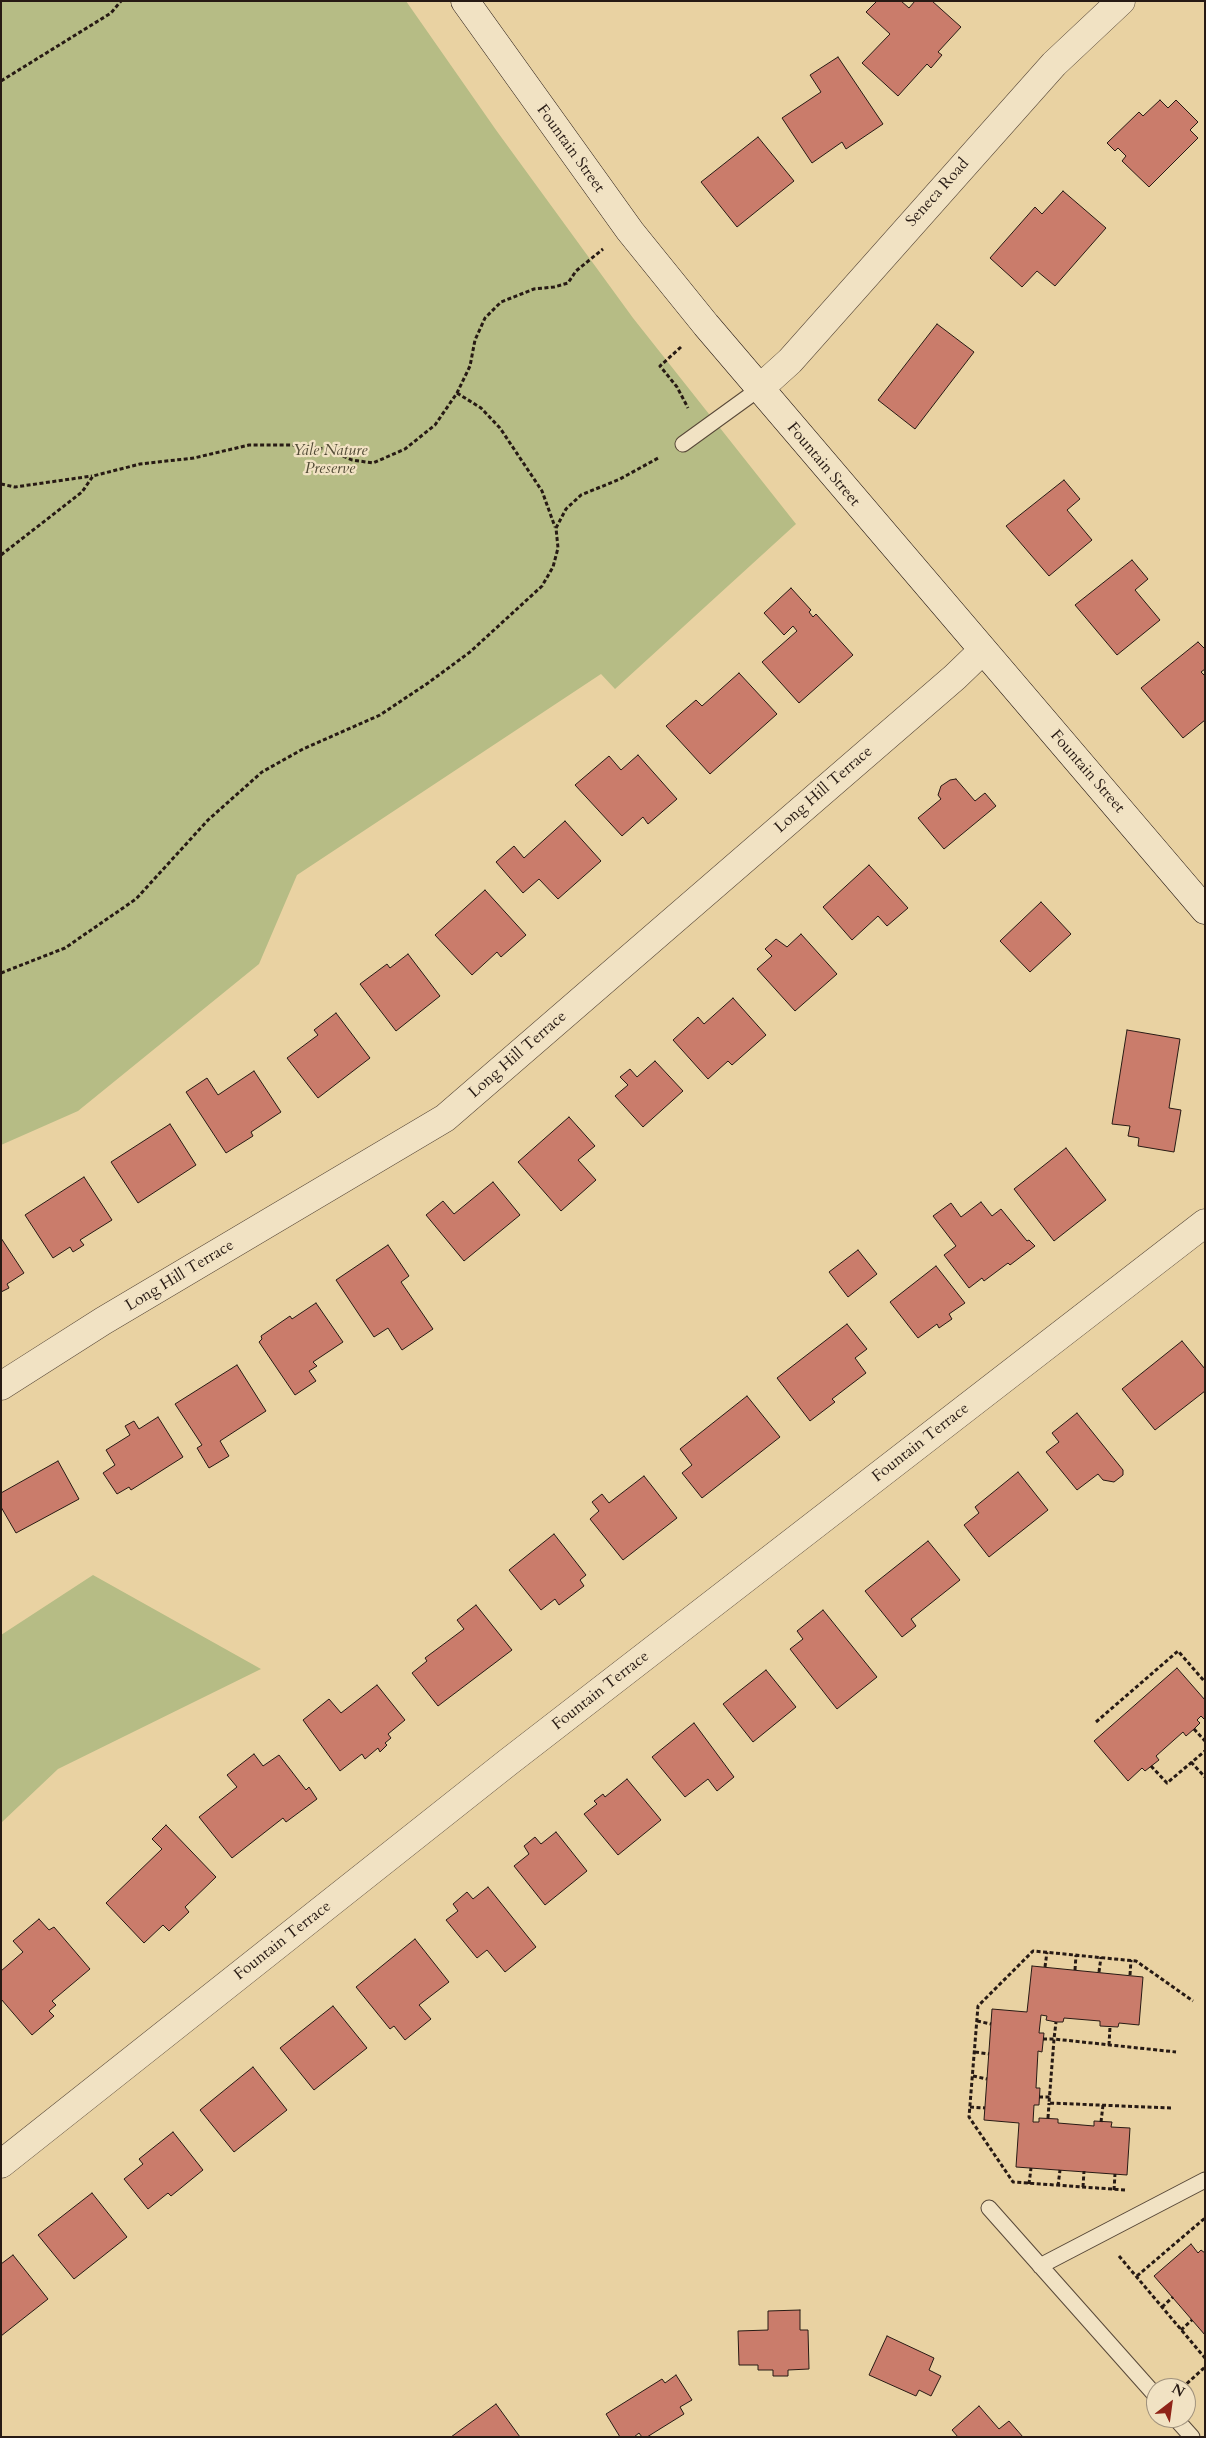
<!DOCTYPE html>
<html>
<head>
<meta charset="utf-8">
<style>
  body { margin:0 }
  #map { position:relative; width:1206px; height:2438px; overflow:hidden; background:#e9d2a2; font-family:Cardo,serif }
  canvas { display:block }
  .frame { position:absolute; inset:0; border:2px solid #271a14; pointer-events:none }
  .north { position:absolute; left:1146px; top:2378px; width:50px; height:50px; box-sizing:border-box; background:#f1e2c3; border:1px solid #a0927d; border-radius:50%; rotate:30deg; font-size:14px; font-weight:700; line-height:20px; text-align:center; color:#271a14 }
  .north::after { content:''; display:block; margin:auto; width:18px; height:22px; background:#8f2418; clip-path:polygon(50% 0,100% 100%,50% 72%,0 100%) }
</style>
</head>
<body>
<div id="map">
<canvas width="1206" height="2438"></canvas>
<div class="frame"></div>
<div class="north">N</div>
</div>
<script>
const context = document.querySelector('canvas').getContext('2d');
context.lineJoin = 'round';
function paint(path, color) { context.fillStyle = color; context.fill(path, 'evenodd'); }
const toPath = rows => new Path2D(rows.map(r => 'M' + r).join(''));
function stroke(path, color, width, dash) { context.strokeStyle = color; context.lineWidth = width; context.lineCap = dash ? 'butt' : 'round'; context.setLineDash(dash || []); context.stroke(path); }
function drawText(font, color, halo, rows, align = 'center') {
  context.font = font + ' Cardo,serif'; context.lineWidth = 4.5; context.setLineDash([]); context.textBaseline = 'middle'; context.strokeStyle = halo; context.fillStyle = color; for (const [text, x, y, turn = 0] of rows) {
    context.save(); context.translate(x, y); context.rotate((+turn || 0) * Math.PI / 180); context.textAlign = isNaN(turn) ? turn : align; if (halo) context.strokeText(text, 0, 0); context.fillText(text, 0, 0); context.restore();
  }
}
const green = toPath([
  [1,1,406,1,496,130,633,318,796,524,615,689,601,674,297,875,259,964,78,1111,1,1145],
  [93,1575,261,1669,58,1769,1,1823,1,1635]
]);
const building = toPath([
  [877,1,901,1,909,8,915,1,932,1,961,27,938,52,942,55,931,68,927,64,898,96,862,63,890,34,866,12,877,1],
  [838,57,883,124,846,149,842,142,812,163,782,118,821,92,810,75,838,57],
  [1160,100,1168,108,1176,100,1198,122,1190,130,1198,138,1149,187,1122,161,1126,156,1118,148,1115,151,1107,143,1139,112,1143,116,1160,100],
  [758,137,794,181,737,227,701,182,758,137],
  [1063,191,1106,228,1055,286,1037,271,1022,287,990,258,1035,207,1042,214,1063,191],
  [937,324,974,352,915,429,878,400,937,324],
  [1064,480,1080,499,1067,510,1092,540,1049,576,1006,526,1064,480],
  [1132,560,1148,579,1135,590,1160,620,1117,655,1075,605,1132,560],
  [791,588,811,610,809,612,813,617,816,614,853,655,799,703,762,662,797,631,793,626,784,635,764,613,791,588],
  [1198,642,1205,649,1205,669,1201,672,1205,676,1205,720,1183,738,1141,688,1198,642],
  [739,673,777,714,710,774,666,726,696,700,702,706,739,673],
  [638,755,677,799,648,824,643,817,622,836,575,785,609,756,621,770,638,755],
  [956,779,975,801,985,793,996,806,944,849,918,818,941,799,938,795,941,786,950,780,956,779],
  [565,821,601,861,558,899,539,879,523,893,496,862,514,846,524,858,565,821],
  [869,865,908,908,887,926,878,916,852,940,823,907,869,865],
  [485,890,526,935,501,957,497,952,472,975,435,935,485,890],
  [1041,902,1071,934,1030,972,1000,941,1041,902],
  [801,934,837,974,795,1011,757,969,772,956,765,949,776,939,787,947,801,934],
  [408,954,440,996,396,1031,360,984,387,964,390,968,408,954],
  [733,998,766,1035,732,1065,728,1061,708,1079,673,1040,698,1017,704,1024,733,998],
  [336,1013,370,1058,318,1098,287,1058,318,1035,314,1030,336,1013],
  [1127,1030,1180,1039,1169,1108,1181,1110,1174,1152,1138,1146,1139,1138,1128,1136,1130,1126,1112,1124,1127,1030],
  [655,1061,683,1091,643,1127,615,1096,628,1085,620,1077,630,1069,637,1077,655,1061],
  [254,1071,281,1112,251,1132,253,1136,226,1153,186,1092,207,1078,218,1095,254,1071],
  [569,1117,595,1146,578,1160,596,1180,561,1211,518,1162,569,1117],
  [170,1124,196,1165,138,1203,111,1162,170,1124],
  [1066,1148,1106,1200,1054,1241,1014,1189,1066,1148],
  [84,1177,112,1220,80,1240,84,1245,73,1252,70,1247,53,1258,25,1215,84,1177],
  [493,1182,520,1215,464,1261,426,1215,443,1201,454,1214,493,1182],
  [981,1202,992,1216,1001,1209,1027,1241,1029,1240,1035,1246,1010,1265,1008,1263,984,1281,982,1278,969,1288,944,1255,956,1246,933,1216,951,1203,961,1217,981,1202],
  [1,1238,24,1273,7,1284,9,1288,1,1292,1,1238],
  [388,1245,409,1276,401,1282,433,1329,402,1350,388,1328,374,1337,336,1280,388,1245],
  [858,1250,877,1274,848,1297,829,1272,858,1250],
  [936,1266,965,1303,949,1314,952,1319,939,1328,937,1324,918,1338,890,1302,936,1266],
  [316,1303,343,1342,313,1362,317,1366,309,1371,316,1381,295,1395,259,1342,262,1339,261,1336,290,1316,292,1319,316,1303],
  [847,1324,867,1349,855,1358,866,1373,832,1399,835,1402,810,1421,777,1378,847,1324],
  [1182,1341,1205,1369,1205,1391,1155,1430,1122,1389,1182,1341],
  [237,1365,266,1411,220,1441,229,1456,209,1468,197,1448,202,1445,175,1404,237,1365],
  [747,1396,780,1437,702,1498,682,1473,692,1465,680,1449,747,1396],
  [1077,1413,1123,1470,1123,1475,1114,1482,1103,1480,1098,1474,1077,1490,1046,1452,1059,1442,1052,1433,1077,1413],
  [158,1417,183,1457,131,1490,129,1487,117,1494,103,1473,115,1465,106,1450,130,1435,125,1426,134,1421,139,1429,158,1417],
  [58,1461,79,1499,16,1533,1,1507,1,1493,58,1461],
  [1018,1472,1048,1510,989,1557,964,1525,979,1513,975,1507,1018,1472],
  [644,1476,677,1518,623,1560,590,1519,599,1511,592,1502,602,1494,609,1503,644,1476],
  [554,1534,586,1575,580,1580,584,1586,559,1605,555,1599,541,1610,509,1570,554,1534],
  [928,1541,960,1580,911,1619,916,1626,902,1637,865,1591,928,1541],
  [476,1605,512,1650,438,1706,412,1673,427,1661,425,1658,464,1629,457,1620,476,1605],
  [823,1610,877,1677,837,1709,790,1649,803,1639,797,1631,823,1610],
  [1177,1668,1205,1700,1205,1720,1201,1716,1197,1720,1200,1723,1194,1729,1186,1736,1183,1732,1156,1756,1159,1760,1145,1771,1142,1768,1128,1781,1094,1741,1177,1668],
  [766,1670,796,1707,753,1742,723,1704,766,1670],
  [377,1685,405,1720,388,1734,391,1738,385,1743,387,1745,380,1752,378,1748,365,1759,362,1754,340,1771,303,1720,329,1699,341,1713,377,1685],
  [694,1723,734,1777,717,1791,708,1779,685,1797,652,1757,694,1723],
  [254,1754,263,1766,279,1755,306,1790,309,1787,317,1799,286,1822,283,1818,232,1858,199,1817,237,1787,227,1775,254,1754],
  [627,1779,661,1820,618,1855,584,1814,597,1804,594,1801,603,1794,605,1797,627,1779],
  [166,1825,216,1877,185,1907,189,1912,169,1931,163,1925,144,1943,106,1903,162,1849,152,1839,166,1825],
  [556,1832,587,1871,545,1905,514,1866,529,1854,524,1846,535,1837,541,1844,556,1832],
  [488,1887,536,1947,505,1972,487,1950,477,1958,446,1920,458,1911,453,1904,467,1892,473,1899,488,1887],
  [39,1919,49,1930,54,1927,90,1969,52,2001,56,2005,49,2011,54,2016,32,2035,1,1999,1,1971,23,1952,13,1941,39,1919],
  [415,1939,449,1982,419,2005,431,2019,405,2040,394,2026,390,2029,356,1987,415,1939],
  [1032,1966,1143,1977,1139,2025,1119,2023,1118,2027,1100,2026,1100,2021,1064,2018,1063,2022,1056,2022,1046,2020,1047,2016,1041,2015,1039,2033,1044,2033,1042,2052,1038,2051,1036,2088,1040,2088,1039,2105,1034,2105,1033,2122,1039,2122,1039,2118,1058,2119,1058,2123,1094,2126,1094,2121,1112,2122,1111,2127,1130,2128,1127,2175,1016,2167,1019,2123,984,2120,992,2009,1027,2012,1032,1966],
  [333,2006,367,2048,314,2090,280,2048,333,2006],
  [253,2067,287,2110,234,2152,200,2110,253,2067],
  [173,2132,203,2170,171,2196,168,2193,148,2209,124,2179,143,2164,139,2159,173,2132],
  [92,2193,127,2237,74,2279,38,2235,92,2193],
  [1191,2244,1198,2253,1201,2250,1205,2253,1205,2335,1154,2276,1191,2244],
  [13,2255,48,2299,1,2336,1,2264,13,2255],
  [800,2310,800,2330,808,2330,809,2369,788,2370,788,2376,773,2376,773,2370,758,2370,758,2365,739,2365,738,2331,768,2330,768,2311,800,2310],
  [887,2336,934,2358,929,2370,941,2376,931,2396,919,2390,916,2396,869,2375,887,2336],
  [676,2375,692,2400,680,2407,684,2414,647,2437,642,2437,639,2433,634,2437,620,2437,606,2414,662,2379,665,2383,676,2375],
  [496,2404,520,2437,451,2437,496,2404],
  [979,2406,999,2429,1009,2421,1023,2437,958,2437,952,2430,979,2406]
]);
const path = toPath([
  [1,81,111,13,121,1],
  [681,347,660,366,677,387,688,408],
  [457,393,481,408,500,428,542,491,555,527],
  [1,484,15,487,92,476],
  [1,555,82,492,93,476,140,464,194,458,249,445,298,445,330,450,352,460,373,463,405,449,435,425,457,393,470,366,475,340,485,318,501,302,534,289,554,287,568,283,576,271,603,249],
  [1,973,65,948,136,899,208,820,262,772,303,749,380,715,428,683,470,652,542,586,553,567,558,548,556,528,566,509,581,495,620,479,660,457],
  [1096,1722,1178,1651,1205,1682],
  [1194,1729,1205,1741],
  [1191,1762,1205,1777],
  [1151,1766,1167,1783,1205,1751],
  [1045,1967,1047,1952],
  [1075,1970,1076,1955],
  [1099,1972,1101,1957],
  [1130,1975,1131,1960],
  [977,2021,991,2024],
  [1043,2039,1054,2039,1056,2022],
  [1109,2045,1110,2027],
  [975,2052,989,2054],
  [973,2076,987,2079],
  [1039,2097,1050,2097],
  [970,2107,985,2108],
  [1171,2108,1049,2103,1054,2039,1176,2052],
  [1048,2118,1049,2103],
  [1101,2122,1103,2105],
  [1029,2184,1031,2168],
  [1058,2186,1060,2170],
  [1083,2187,1084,2171],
  [1114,2190,1115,2174],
  [1125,2190,1013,2182,969,2117,978,2006,1033,1951,1136,1961,1193,2001],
  [1119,2256,1205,2358],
  [1137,2276,1205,2218],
  [1162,2307,1173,2297],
  [1181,2330,1192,2320],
  [1182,2388,1205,2367]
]);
const service = toPath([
  [683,444,759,389],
  [989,2208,1156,2396],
  [1040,2266,1205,2180],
  [1175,2418,1192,2437]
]);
const minor = toPath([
  [759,389,790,361,1054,64,1121,1],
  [1,1386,103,1321,445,1118,955,677,982,651],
  [1,2164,507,1763,1205,1223]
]);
const secondary = toPath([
  [465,1,630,231,706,325,1205,910]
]);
const streetNames = [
  ["Fountain Street",570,149,54],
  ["Seneca Road",938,193,-48],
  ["Fountain Street",823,465,50],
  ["Fountain Street",1087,772,49],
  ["Long Hill Terrace",824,790,-41],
  ["Long Hill Terrace",518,1055,-41],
  ["Long Hill Terrace",180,1276,-31],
  ["Fountain Terrace",921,1443,-38],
  ["Fountain Terrace",601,1691,-38],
  ["Fountain Terrace",283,1941,-38]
];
const parkNames = [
  ["Yale Nature",330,451],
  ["Preserve",330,469]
];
paint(green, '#b6bc85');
paint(building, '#ca7c6b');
stroke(building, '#271a14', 1);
stroke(service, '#584838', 17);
stroke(minor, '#584838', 29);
stroke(secondary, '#271a14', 29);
stroke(path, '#271a14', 3, [4, 2.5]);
stroke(service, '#f1e2c3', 15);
stroke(minor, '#f1e2c3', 28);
stroke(secondary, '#f1e2c3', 28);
drawText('16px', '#271a14', '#f1e2c3', streetNames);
drawText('italic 16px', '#524b36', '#f1e2c3', parkNames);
</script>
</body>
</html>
